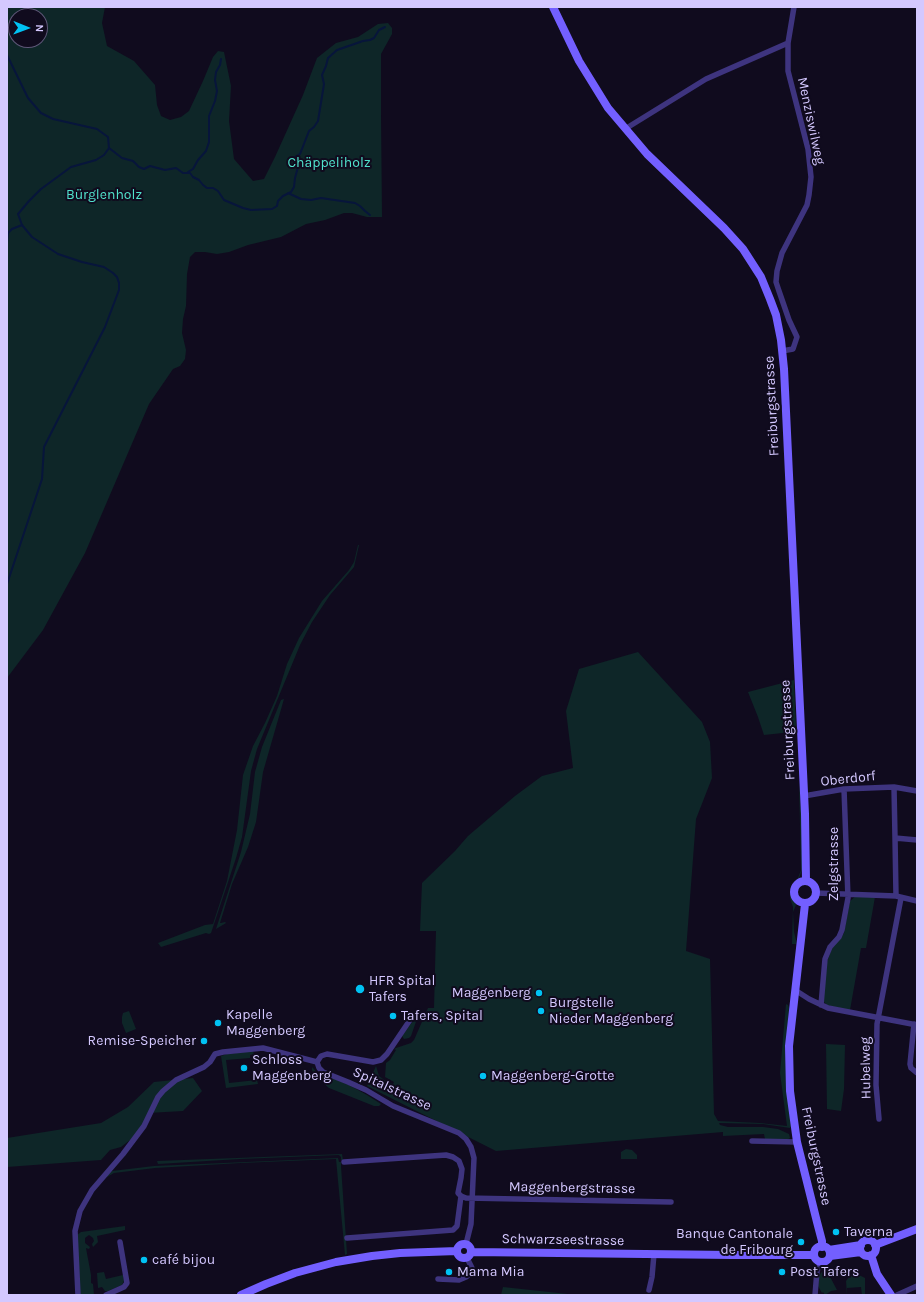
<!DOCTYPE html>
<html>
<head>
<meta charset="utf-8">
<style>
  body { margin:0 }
  #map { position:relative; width:924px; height:1302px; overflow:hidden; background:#100b1e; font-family:Karla,sans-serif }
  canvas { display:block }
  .frame { position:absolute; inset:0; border:8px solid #d4c8ff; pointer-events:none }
  .north { position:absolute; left:8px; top:8px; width:40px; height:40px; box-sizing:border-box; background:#100b1e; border:1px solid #5e5778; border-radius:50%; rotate:91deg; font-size:11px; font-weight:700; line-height:16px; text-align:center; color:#d4c8ff }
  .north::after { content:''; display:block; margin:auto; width:14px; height:18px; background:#00c2f3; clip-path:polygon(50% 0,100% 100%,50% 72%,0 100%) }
</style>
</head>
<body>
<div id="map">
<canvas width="924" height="1302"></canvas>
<div class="frame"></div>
<div class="north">N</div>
</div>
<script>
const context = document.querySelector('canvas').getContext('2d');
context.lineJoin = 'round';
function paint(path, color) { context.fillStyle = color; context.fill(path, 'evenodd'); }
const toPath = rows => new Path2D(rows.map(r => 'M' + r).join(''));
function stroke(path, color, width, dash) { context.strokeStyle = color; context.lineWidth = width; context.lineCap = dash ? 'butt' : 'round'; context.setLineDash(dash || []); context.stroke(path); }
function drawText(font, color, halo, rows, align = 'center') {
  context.font = font + ' Karla,sans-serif'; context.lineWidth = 4; context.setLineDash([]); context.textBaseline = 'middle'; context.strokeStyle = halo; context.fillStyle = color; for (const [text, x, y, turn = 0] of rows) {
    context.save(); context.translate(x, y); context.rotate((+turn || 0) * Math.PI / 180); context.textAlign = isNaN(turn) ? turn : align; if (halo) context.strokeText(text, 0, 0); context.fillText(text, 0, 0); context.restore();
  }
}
const green = toPath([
  [7,7,105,7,102,23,107,46,134,61,155,85,157,105,161,116,170,120,181,117,189,111,203,81,213,57,218,51,224,52,231,86,229,121,234,159,253,181,264,179,275,157,303,95,317,58,336,43,358,37,378,24,388,23,392,28,392,34,381,54,381,115,382,217,367,217,352,213,344,213,325,220,306,224,281,237,248,245,229,252,217,254,205,252,195,252,190,257,187,274,186,306,183,319,182,333,186,350,185,359,180,366,173,369,149,404,85,553,43,630,7,678],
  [16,16,40,16,40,40,16,40],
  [358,545,359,545,354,567,330,595,312,622,300,645,257,749,251,771,242,837,236,858,211,933,209,934,206,933,161,947,158,943,205,925,213,924,227,881,237,830,243,775,253,746,265,723,277,696,287,664,299,638,322,601,349,570,354,562],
  [638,652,702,722,710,742,712,778,696,819,686,951,710,959,714,1114,718,1121,760,1123,787,1126,780,1073,786,1004,788,1005,789,1008,786,1047,791,1126,790,1128,763,1124,719,1123,720,1125,728,1127,763,1127,778,1129,789,1134,790,1138,787,1140,765,1139,764,1134,723,1136,723,1132,496,1151,367,1086,376,1066,379,1076,387,1082,393,1084,394,1082,385,1077,386,1063,390,1060,396,1050,394,1049,396,1048,411,1043,414,1040,428,1008,434,1008,436,931,420,931,422,883,455,851,468,836,515,796,542,776,573,768,566,711,579,669],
  [794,680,796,726,792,732,764,735,758,717,748,692],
  [284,699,263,772,256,822,248,847,232,884,220,923,221,923,225,922,226,923,216,929,241,852,250,814,255,772,262,747,281,700],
  [799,781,802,822,802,870,799,878,793,886,792,891,792,895,796,905,793,912,794,932,796,940,796,944,792,944,793,907,790,898,790,888,798,878,801,870],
  [856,896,875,897,866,948,861,948,850,1010,828,1006,823,1001,827,962,832,948,844,933,850,901],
  [129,1011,136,1029,126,1033,122,1023,122,1017,123,1013],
  [414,1015,418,1016,411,1036,409,1038,404,1039,402,1036,413,1021],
  [826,1044,845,1045,844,1089,841,1111,827,1109],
  [253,1051,254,1054,250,1055,250,1058,226,1060,229,1083,257,1080,258,1084,226,1088,221,1056,227,1054],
  [312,1067,320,1076,332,1078,349,1085,367,1095,381,1104,379,1106,374,1106,329,1088,314,1075,312,1070],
  [193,1078,202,1091,183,1111,148,1113,142,1125,134,1137,121,1147,110,1150,101,1160,7,1167,7,1138,101,1123,128,1107,154,1082],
  [626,1149,632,1150,637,1155,637,1159,621,1159,621,1152],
  [342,1154,343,1160,341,1160,341,1157,339,1155,240,1159,158,1164,157,1161],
  [338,1158,339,1162,341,1162,341,1166,347,1254,345,1255,336,1159,241,1163,155,1168,114,1173,107,1177,106,1176,112,1171,154,1166],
  [125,1226,125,1230,97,1236,98,1242,93,1247,92,1244,94,1241,93,1238,89,1235,85,1238,85,1243,90,1247,89,1249,86,1248,91,1275,91,1283,93,1284,94,1295,81,1295,80,1291,77,1235,81,1232],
  [823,1271,828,1273,837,1290,831,1291,825,1295,823,1292,822,1293,818,1286,819,1276,821,1273],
  [104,1272,106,1279,123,1275,124,1281,122,1285,108,1291,105,1291,102,1287,98,1288,97,1273],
  [854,1274,857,1274,865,1278,865,1295,862,1295,861,1287,847,1288,847,1295,846,1281,849,1277],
  [503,1287,577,1295,501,1295]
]);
const stream = toPath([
  [7,55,28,98,41,113,53,119,97,129,108,137,109,148,104,155,96,160,71,167,41,189,29,201,18,214,22,225,32,237,58,254,82,262,104,267,113,273,117,277,119,283,119,290,105,327,44,447,42,479,7,584],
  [109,148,122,158,133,161,139,167,144,169,150,166,165,170,176,168,183,173,190,173,193,177,199,180,203,185,207,188,213,188,218,191,224,200,243,208,251,210,272,209,277,206,278,201,283,196,291,192,294,187,295,178,298,167,295,163,295,157,300,154,309,131,314,127,318,121,324,84,322,75,326,66,328,58,337,50,363,41,370,40,374,38,379,30,385,27],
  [188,172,193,169,198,160,206,151,209,142,209,116,215,101,217,91,215,80,216,72,220,65,221,59],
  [288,193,301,199,311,200,321,198,355,203,360,206,365,211,370,215],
  [7,243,8,233,12,229,22,225]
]);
const street = toPath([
  [625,129,706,79,788,43],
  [782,351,793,349,797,337,789,320,779,291,776,282,777,271,782,253,807,205,809,195,811,177,808,149,788,71,788,43,794,7],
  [894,787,895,838],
  [804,796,844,789,894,787,917,791],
  [816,893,896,896,917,901],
  [896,896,895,838,917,840],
  [795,990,809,999,828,1008,917,1025],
  [821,1005,825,959,830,947,839,937,842,930,848,898,844,789],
  [914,1024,910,1064,911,1068,917,1073],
  [317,1062,319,1068,323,1072,348,1082,366,1090,393,1106,459,1133,466,1139,471,1147,474,1158,471,1224,466,1244],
  [317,1062,321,1056,327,1054,373,1062,381,1060,387,1054,410,1020,411,1015],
  [879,1119,876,1085,877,1024,901,898],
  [752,1141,797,1142],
  [344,1162,446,1155,453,1157,459,1161,462,1169,461,1178,458,1193,461,1196,466,1198,671,1202],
  [347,1238,453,1230,457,1226,461,1196],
  [438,1279,459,1280,466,1277,470,1274,472,1268,467,1258],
  [649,1290,652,1277,654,1254],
  [78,1295,75,1231,80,1211,92,1190,123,1154,144,1126,158,1097,163,1091,176,1080,204,1067,210,1062,215,1054,223,1052,263,1048,317,1062],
  [106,1295,124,1287,127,1283,120,1242],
  [815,1295,817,1271,821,1262],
  [897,1295,917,1286]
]);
const secondary = toPath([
  [553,7,579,61,608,108,647,154,724,228,743,249,761,277,770,299,776,315,781,340,784,369,805,814,806,881],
  '794 892a11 11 0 1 1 22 0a11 11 0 1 1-22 0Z',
  [805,904,789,1046,790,1091,797,1142,817,1222,822,1241,822,1247],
  '860 1248a8 8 0 1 1 16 0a8 8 0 1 1-16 0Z',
  '457 1251a7 7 0 1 1 14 0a7 7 0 1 1-14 0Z',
  [875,1245,917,1229],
  '814 1254a8 8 0 1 1 16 0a8 8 0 1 1-16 0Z',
  [829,1250,861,1245],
  [472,1252,732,1255,814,1255],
  [871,1255,877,1274,891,1295],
  [830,1256,861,1252],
  [241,1295,266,1284,295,1273,336,1262,372,1256,400,1253,457,1251]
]);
const markers = [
  [360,989,5,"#00c2f3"],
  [539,993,4,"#00c2f3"],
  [541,1011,4,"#00c2f3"],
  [393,1016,4,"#00c2f3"],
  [218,1023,4,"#00c2f3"],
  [204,1041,4,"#00c2f3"],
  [244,1068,4,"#00c2f3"],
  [483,1076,4,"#00c2f3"],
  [836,1232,4,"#00c2f3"],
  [801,1242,4,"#00c2f3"],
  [144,1260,4,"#00c2f3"],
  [449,1272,4,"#00c2f3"],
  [782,1272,4,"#00c2f3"]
];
const streetNames = [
  ["Menziswilweg",811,121,78],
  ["Freiburgstrasse",772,406,-93],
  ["Freiburgstrasse",788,730,-93],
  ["Oberdorf",848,779,-6],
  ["Zelgstrasse",834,864,-90],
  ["Hubelweg",866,1068,-91],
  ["Spitalstrasse",392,1089,25],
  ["Freiburgstrasse",816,1156,78],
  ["Maggenbergstrasse",572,1188,1],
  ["Schwarzseestrasse",563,1240,1]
];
const parkNames = [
  ["Chäppeliholz",329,163],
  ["Bürglenholz",104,195]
];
const poiNames = [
  ["HFR Spital",369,981],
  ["Tafers",369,997],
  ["Maggenberg",531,993,"right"],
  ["Burgstelle",549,1003],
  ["Nieder Maggenberg",549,1019],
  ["Kapelle",226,1015],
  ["Maggenberg",226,1031],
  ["Tafers, Spital",401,1016],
  ["Remise-Speicher",196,1041,"right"],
  ["Schloss",252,1060],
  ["Maggenberg",252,1076],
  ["Maggenberg-Grotte",491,1076],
  ["Taverna",844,1232],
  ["Banque Cantonale",793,1234,"right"],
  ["de Fribourg",793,1250,"right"],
  ["café bijou",152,1260],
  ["Mama Mia",457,1272],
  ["Post Tafers",790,1272]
];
paint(green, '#0e2628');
stroke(stream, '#07153b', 2);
stroke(street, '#3e347f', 5.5);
stroke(secondary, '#735fff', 8);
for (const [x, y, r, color] of markers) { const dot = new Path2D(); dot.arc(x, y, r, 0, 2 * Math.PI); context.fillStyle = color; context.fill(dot); stroke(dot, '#100b1e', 1.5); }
drawText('14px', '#d4c8ff', '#100b1e', streetNames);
drawText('14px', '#51e2cc', '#100b1e', parkNames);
drawText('14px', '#d4c8ff', '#100b1e', poiNames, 'left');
</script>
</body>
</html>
